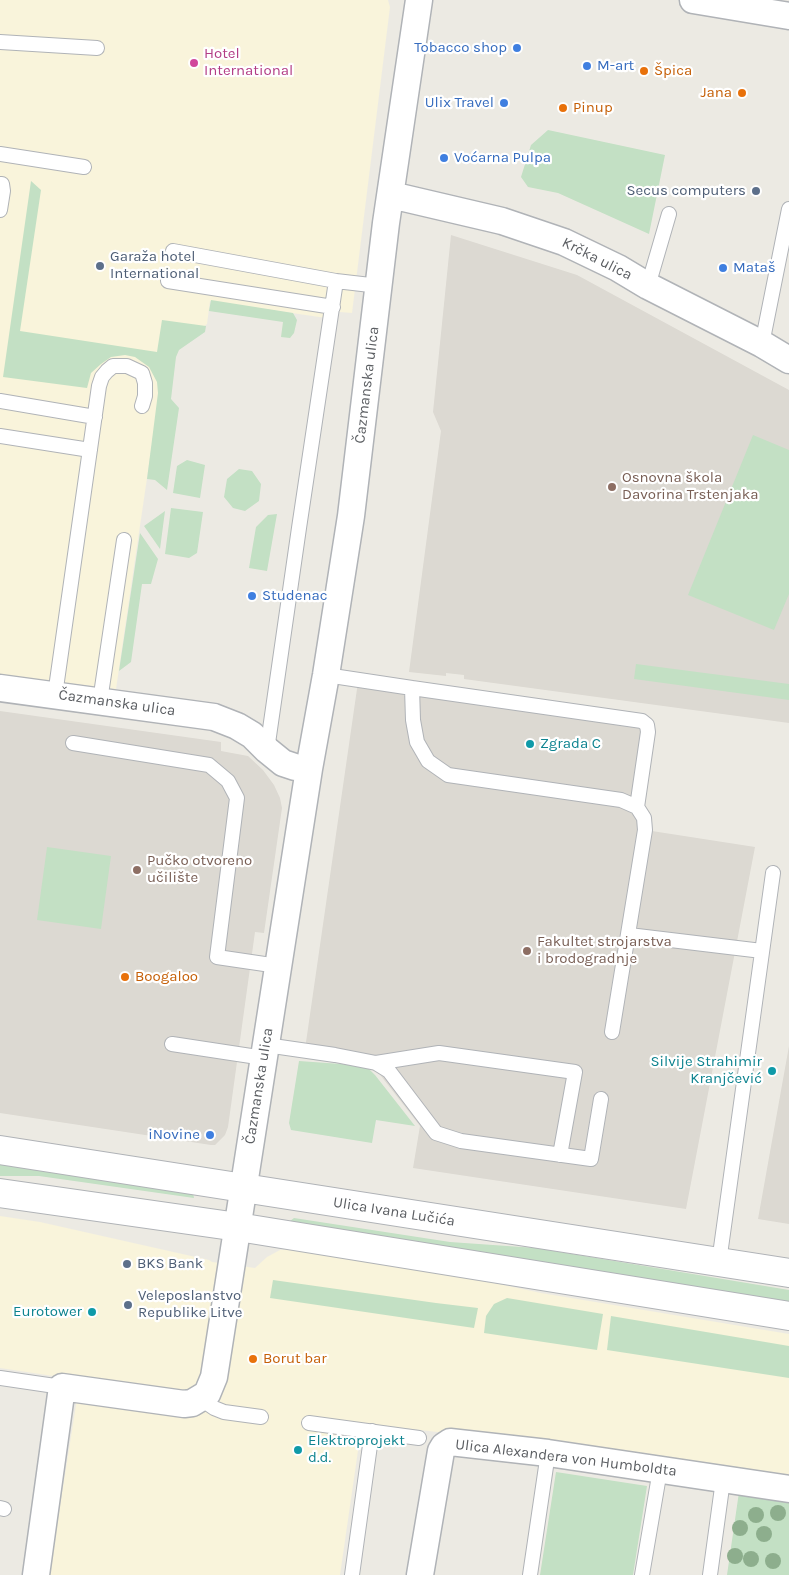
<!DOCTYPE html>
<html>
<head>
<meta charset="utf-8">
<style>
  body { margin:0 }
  canvas { display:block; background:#eceae3 }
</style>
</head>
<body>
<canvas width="789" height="1575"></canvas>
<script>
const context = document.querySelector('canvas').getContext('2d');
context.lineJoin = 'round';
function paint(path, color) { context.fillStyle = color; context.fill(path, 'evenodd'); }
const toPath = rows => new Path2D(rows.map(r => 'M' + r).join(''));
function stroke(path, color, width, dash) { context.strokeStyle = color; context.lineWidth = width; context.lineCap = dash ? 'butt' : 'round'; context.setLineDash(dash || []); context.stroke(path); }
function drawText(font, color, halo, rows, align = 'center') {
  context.font = font + ' Karla,sans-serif'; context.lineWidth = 4.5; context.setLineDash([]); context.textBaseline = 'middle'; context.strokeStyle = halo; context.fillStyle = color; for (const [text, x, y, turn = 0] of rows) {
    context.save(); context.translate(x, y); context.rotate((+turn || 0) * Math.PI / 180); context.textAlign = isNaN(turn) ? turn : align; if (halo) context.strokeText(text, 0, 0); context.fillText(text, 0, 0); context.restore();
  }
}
const commercial = toPath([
  [0,0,388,0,390,7,352,313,328,311,326,318,210,301,207,324,176,348,161,383,116,689,0,675],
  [0,1216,40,1222,209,1260,212,1262,255,1268,267,1257,280,1250,296,1248,462,1276,541,1293,789,1334,789,1478,571,1448,362,1423,340,1575,49,1575,80,1380,0,1368]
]);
const education = toPath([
  [451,235,577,275,789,390,789,723,464,679,464,675,446,673,446,676,409,672,441,431,433,412],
  [358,682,654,728,639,829,755,847,686,1209,413,1168,420,1126,374,1067,304,1056],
  [0,711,221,742,221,751,248,756,263,770,274,785,280,798,282,808,264,933,255,932,228,1127,225,1135,215,1145,211,1145,0,1113],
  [789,1046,789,1224,758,1219]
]);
const green = toPath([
  [548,130,665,155,649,234,558,193,528,187,521,177,531,145],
  [31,181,41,190,20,331,157,352,162,320,206,326,205,332,179,350,176,357,171,399,179,408,167,490,155,480,147,479,158,393,157,382,149,367,135,357,125,355,111,357,101,364,91,373,87,388,3,377],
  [211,300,293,313,297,320,294,333,290,338,281,337,283,322,209,311],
  [753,435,789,450,789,594,774,630,688,595],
  [187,460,205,465,200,498,173,493,177,466],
  [239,469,252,471,261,484,259,501,245,511,233,508,224,497,227,479],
  [171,508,203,512,197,553,189,558,165,554],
  [165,511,160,549,144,526],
  [277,514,267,571,249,568,256,527,268,515],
  [140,533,158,559,151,584,142,584,131,662,119,671],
  [636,664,789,684,789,700,634,679],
  [47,847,111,856,101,929,37,920],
  [299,1061,355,1065,368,1068,375,1075,415,1126,376,1120,372,1143,291,1130,289,1123],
  [0,1162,193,1193,194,1198,39,1176,0,1176],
  [294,1218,450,1242,536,1248,789,1290,789,1308,293,1224,290,1221],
  [273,1280,436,1303,478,1308,474,1328,270,1298],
  [507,1298,603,1314,597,1350,484,1333,486,1316,494,1304],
  [611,1316,789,1346,789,1378,607,1350],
  [556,1472,647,1486,633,1575,540,1575],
  [739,1492,789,1500,789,1575,727,1575]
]);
const service = toPath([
  [0,42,97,48],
  [0,154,84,167],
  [0,184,2,184,3,191,0,210],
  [173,251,336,281],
  [168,281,333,307],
  [648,286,669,214],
  [762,344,789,209],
  [0,401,95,417],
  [0,436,90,450],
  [326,675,412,688,413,720,417,742,428,761,448,775,621,800,637,807,644,818,645,830,612,1032],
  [412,688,642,721,647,725,648,732,637,807],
  [55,695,99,386,102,377,107,371,113,366,127,366,142,373,145,383,145,396,142,406],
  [100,701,124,540],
  [73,743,209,765,228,781,237,798,217,957,278,966],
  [267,750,299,528,336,281,379,286],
  [629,935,762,951],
  [172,1044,264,1058],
  [266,1045,335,1055,376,1063,389,1071,436,1133,461,1141,591,1159,601,1099],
  [376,1063,439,1053,575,1072,560,1155],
  [719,1262,773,873],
  [0,1378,62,1387],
  [201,1399,214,1408,224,1412,261,1417],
  [309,1423,419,1438],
  [0,1508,4,1509],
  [352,1575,372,1431],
  [530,1575,548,1453],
  [642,1575,660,1470],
  [710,1575,723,1480]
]);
const minor = toPath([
  [693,0,789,16],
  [391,195,502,221,564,242,618,268,648,286,762,344,789,360],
  [0,688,214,717,237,726,252,735,267,750,283,763,295,767,309,769],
  [36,1575,62,1387,184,1404,192,1403,207,1394,214,1377,309,769,326,675,351,516,386,223,419,0],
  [420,1575,441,1451,444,1446,450,1442,548,1453,789,1489]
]);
const tertiary = toPath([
  [0,1150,789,1273],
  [0,1193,238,1227,789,1316]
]);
const trees = [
  [778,1513],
  [756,1515],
  [740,1528],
  [764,1534],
  [735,1556],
  [751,1559],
  [773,1561]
];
const markers = [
  [517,48,5,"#3f7fe0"],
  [194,63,5,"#d1479c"],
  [587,66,5,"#3f7fe0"],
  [644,71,5,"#e8710a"],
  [742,93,5,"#e8710a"],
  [504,103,5,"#3f7fe0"],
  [563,108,5,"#e8710a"],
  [444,158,5,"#3f7fe0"],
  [756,191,5,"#5c6f8a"],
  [100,266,5,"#5c6f8a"],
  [723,268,5,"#3f7fe0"],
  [612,487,5,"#8d6e63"],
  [252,596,5,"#3f7fe0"],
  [530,744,5,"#0f9aa8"],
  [137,870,5,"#8d6e63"],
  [527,951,5,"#8d6e63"],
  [125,977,5,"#e8710a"],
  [772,1071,5,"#0f9aa8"],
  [210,1135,5,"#3f7fe0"],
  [127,1264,5,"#5c6f8a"],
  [128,1305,5,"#5c6f8a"],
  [92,1312,5,"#0f9aa8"],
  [253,1359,5,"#e8710a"],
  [298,1450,5,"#0f9aa8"]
];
const shopNames = [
  ["Tobacco shop",507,48,"right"],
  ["M-art",597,66],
  ["Ulix Travel",494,103,"right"],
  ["Voćarna Pulpa",454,158],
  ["Mataš",733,268],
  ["Studenac",262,596],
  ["iNovine",200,1135,"right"]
];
const hotelNames = [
  ["Hotel",204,54],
  ["International",204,71]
];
const foodNames = [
  ["Špica",654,71],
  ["Jana",732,93,"right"],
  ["Pinup",573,108],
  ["Boogaloo",135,977],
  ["Borut bar",263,1359]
];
const serviceNames = [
  ["Secus computers",746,191,"right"],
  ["Garaža hotel",110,257],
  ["International",110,274],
  ["BKS Bank",137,1264],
  ["Veleposlanstvo",138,1296],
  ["Republike Litve",138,1313]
];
const streetNames = [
  ["Krčka ulica",597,259,27],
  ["Čazmanska ulica",367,385,-83],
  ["Čazmanska ulica",117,703,8],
  ["Čazmanska ulica",259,1086,-81],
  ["Ulica Ivana Lučića",394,1212,9],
  ["Ulica Alexandera von Humboldta",566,1458,7]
];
const educationNames = [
  ["Osnovna škola",622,478],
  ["Davorina Trstenjaka",622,495],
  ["Pučko otvoreno",147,861],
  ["učilište",147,878],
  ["Fakultet strojarstva",537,942],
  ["i brodogradnje",537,959]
];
const cultureNames = [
  ["Zgrada C",540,744],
  ["Silvije Strahimir",762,1062,"right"],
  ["Kranjčević",762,1079,"right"],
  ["Eurotower",82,1312,"right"],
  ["Elektroprojekt",308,1441],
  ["d.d.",308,1458]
];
paint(commercial, '#f9f4db');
paint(education, '#dcd9d2');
paint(green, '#c3e0c4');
stroke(service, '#b0b3b7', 16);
stroke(minor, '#b0b3b7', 29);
stroke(tertiary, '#b0b3b7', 30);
stroke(service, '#fff', 14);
stroke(minor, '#fff', 26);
stroke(tertiary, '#fff', 28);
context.fillStyle = '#8dae8d';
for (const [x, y] of trees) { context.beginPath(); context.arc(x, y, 8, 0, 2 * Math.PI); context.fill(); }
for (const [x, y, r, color] of markers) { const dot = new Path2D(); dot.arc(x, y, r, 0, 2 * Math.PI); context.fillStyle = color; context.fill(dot); stroke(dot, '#fff', 2); }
drawText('15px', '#366cbe', '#fff', shopNames, 'left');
drawText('15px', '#b23c85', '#fff', hotelNames, 'left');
drawText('15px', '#c56008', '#fff', foodNames, 'left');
drawText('15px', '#4e5e75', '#fff', serviceNames, 'left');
drawText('15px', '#5b5e62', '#fff', streetNames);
drawText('15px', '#785e54', '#fff', educationNames, 'left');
drawText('15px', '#0d838f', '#fff', cultureNames, 'left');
</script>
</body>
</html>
